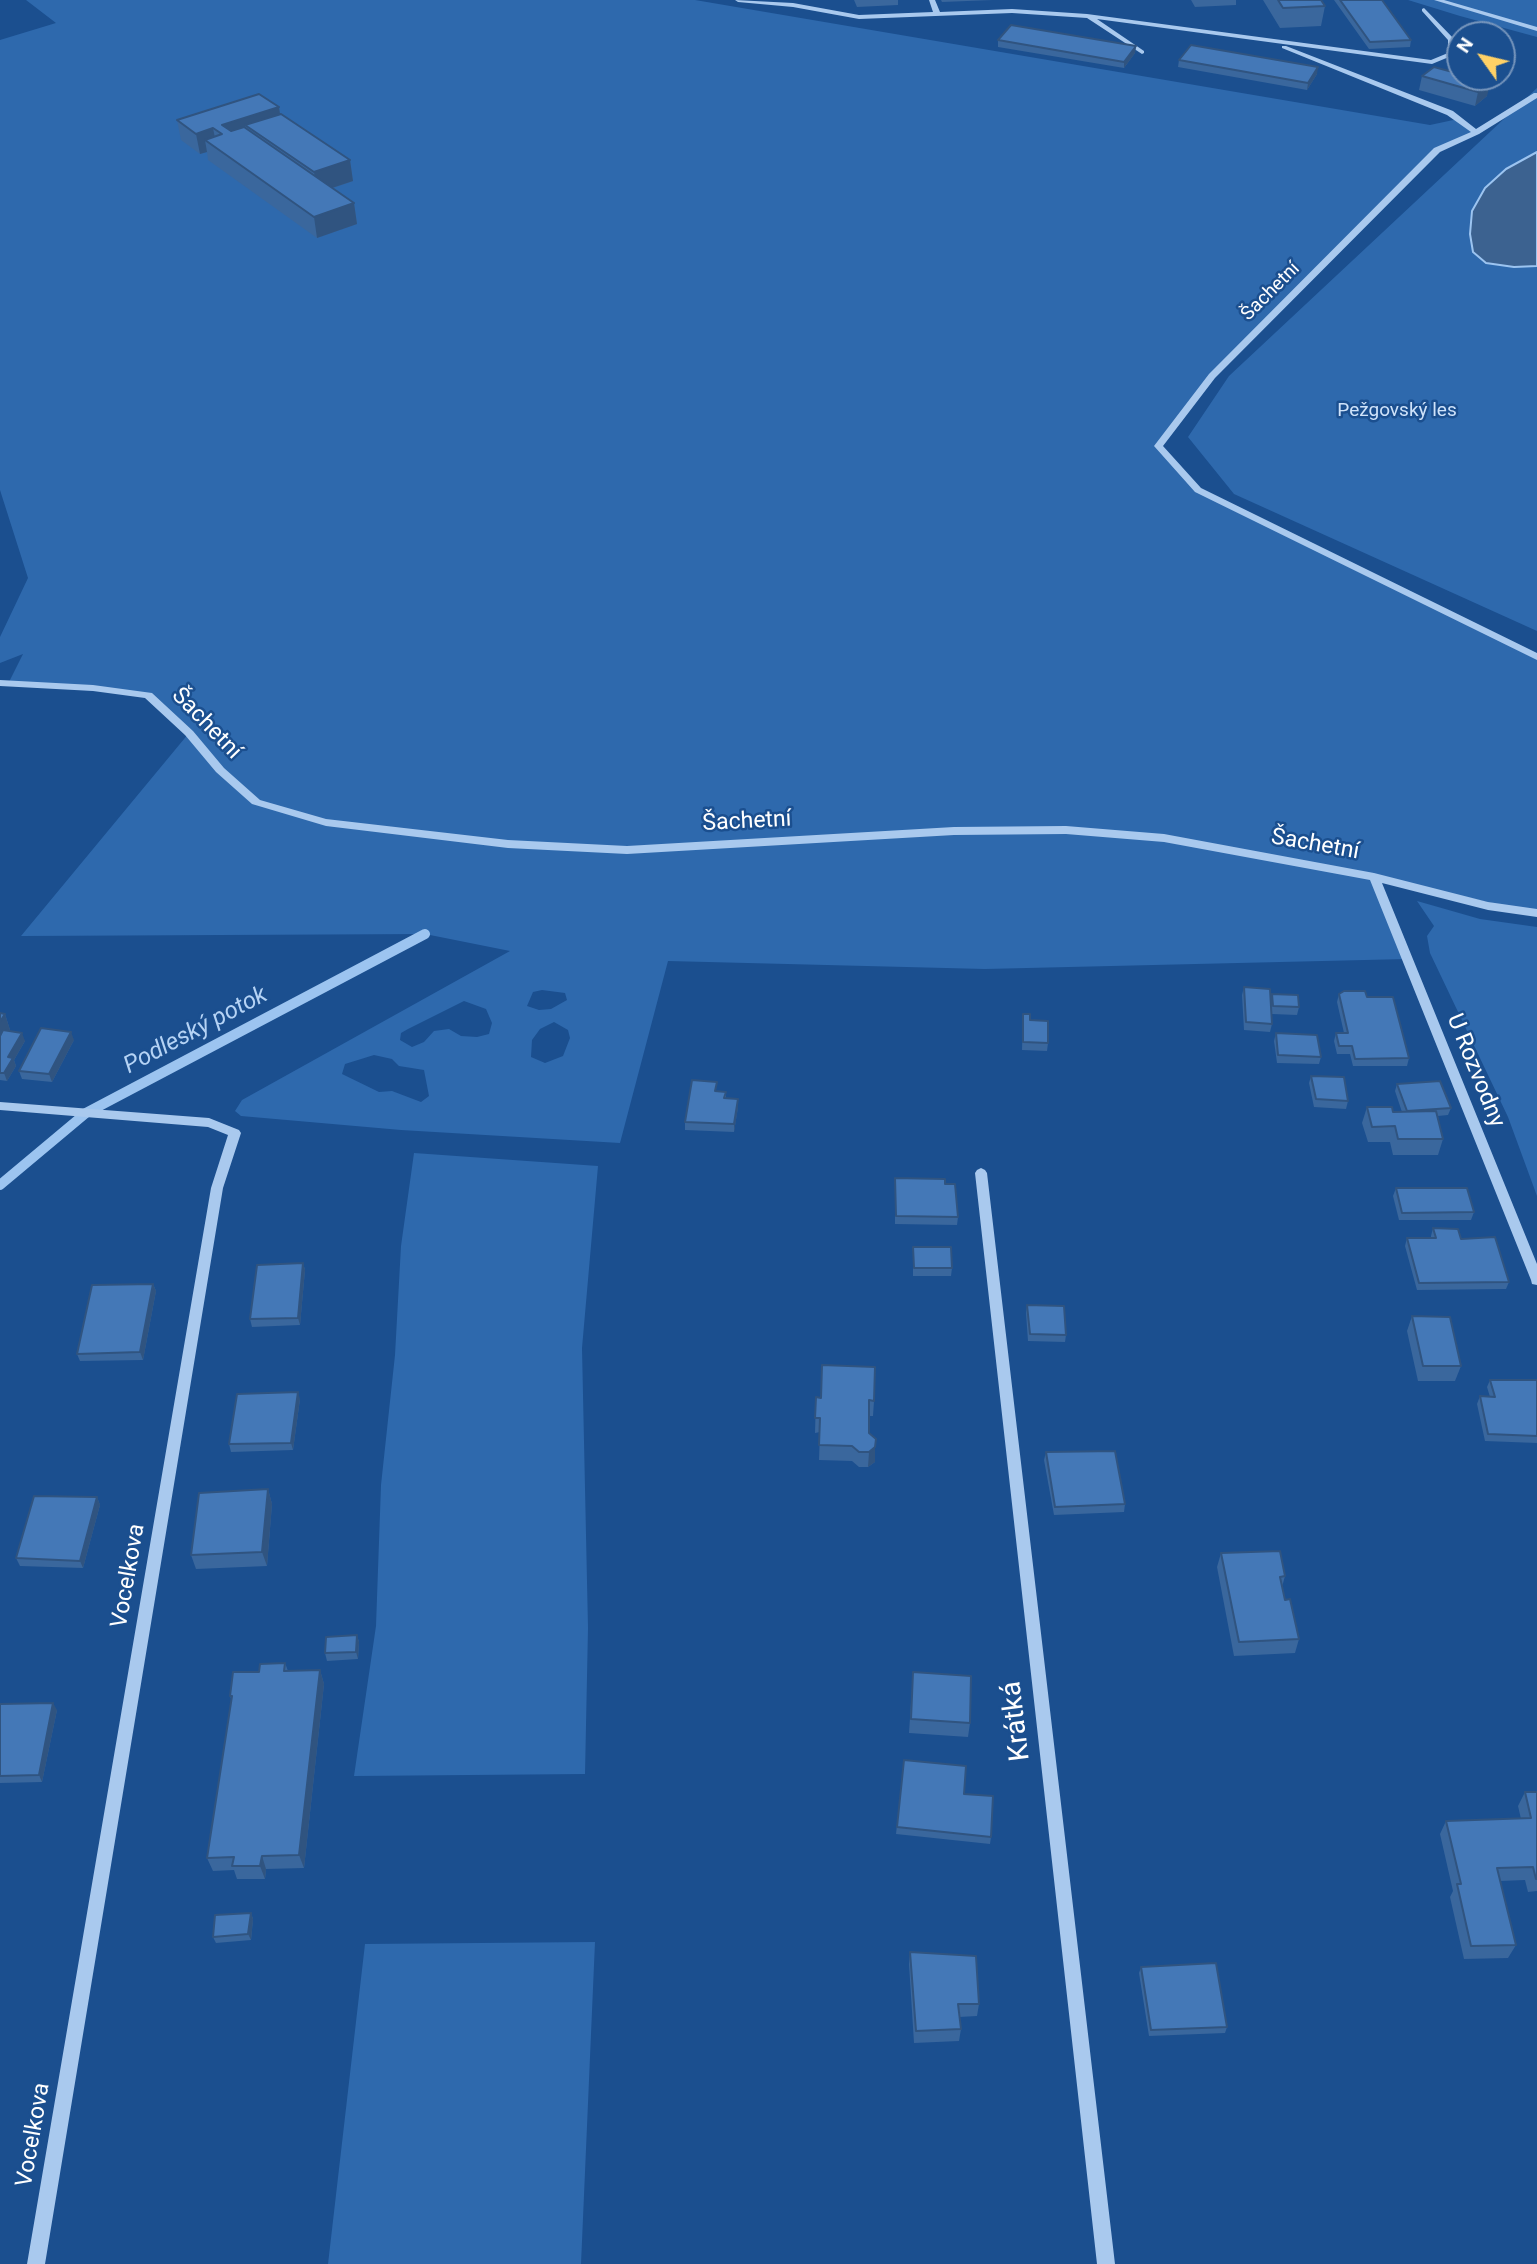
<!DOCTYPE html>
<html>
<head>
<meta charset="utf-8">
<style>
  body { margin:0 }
  #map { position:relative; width:1537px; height:2264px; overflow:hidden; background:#1b4f8f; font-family:Roboto,sans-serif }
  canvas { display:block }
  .north { position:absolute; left:1446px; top:21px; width:70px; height:70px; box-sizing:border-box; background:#1b4f8f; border:2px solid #7695bc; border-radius:50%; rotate:304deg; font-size:19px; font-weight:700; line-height:28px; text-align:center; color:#fff }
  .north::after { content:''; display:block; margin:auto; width:24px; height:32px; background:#ffd166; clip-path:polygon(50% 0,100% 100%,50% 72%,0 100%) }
</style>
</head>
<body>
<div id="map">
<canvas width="1537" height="2264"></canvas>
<div class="north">N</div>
</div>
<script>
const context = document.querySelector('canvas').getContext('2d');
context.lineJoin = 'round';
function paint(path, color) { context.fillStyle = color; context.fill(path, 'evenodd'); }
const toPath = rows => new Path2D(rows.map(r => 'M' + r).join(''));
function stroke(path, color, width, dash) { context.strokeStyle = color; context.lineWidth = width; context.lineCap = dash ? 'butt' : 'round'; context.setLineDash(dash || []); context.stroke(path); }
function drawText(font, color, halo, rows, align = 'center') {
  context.font = font + ' Roboto,sans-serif'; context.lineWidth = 5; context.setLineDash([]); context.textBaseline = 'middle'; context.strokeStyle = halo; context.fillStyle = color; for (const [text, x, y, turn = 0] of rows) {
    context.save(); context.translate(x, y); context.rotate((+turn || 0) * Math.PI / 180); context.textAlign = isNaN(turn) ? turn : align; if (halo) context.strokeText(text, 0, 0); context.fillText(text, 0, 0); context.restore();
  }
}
const green = toPath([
  [26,0,695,0,1430,125,1458,119,1476,132,1437,150,1212,376,1158,446,1198,490,1537,657,1537,913,1375,877,1407,959,985,969,668,961,620,1143,401,1130,241,1116,235,1111,242,1100,510,951,425,934,21,936,189,733,148,695,8,684,23,654,0,663,0,637,28,578,0,490,0,40,56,23],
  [542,990,565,993,567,1000,551,1009,539,1010,527,1006,533,992],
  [464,1001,486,1009,492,1023,489,1034,477,1037,461,1036,449,1029,434,1031,424,1042,412,1047,400,1040,401,1033,408,1029],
  [554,1022,568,1030,570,1038,563,1056,545,1063,531,1057,532,1040,540,1029],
  [374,1055,392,1059,399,1066,424,1070,429,1096,421,1102,392,1091,379,1092,342,1074,345,1064],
  [1408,0,1537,0,1537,37,1460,16],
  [1537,88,1537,631,1234,494,1188,437,1229,376],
  [1417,901,1480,919,1537,927,1537,1196,1508,1117,1430,953,1427,936,1434,926],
  [414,1153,598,1166,582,1348,588,1628,585,1774,354,1776,376,1626,381,1485,395,1355,401,1246],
  [595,1942,581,2264,328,2264,365,1944]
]);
const water = toPath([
  [1537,152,1537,266,1514,267,1486,263,1473,252,1470,234,1472,211,1485,188,1506,169,1537,152]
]);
const stream = toPath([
  [0,1185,86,1113,425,934]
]);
const minor = toPath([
  [735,0,793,3,859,15,933,12,929,0,935,0,940,12,1012,9,1087,14,1431,60,1448,53,1448,40,1422,11,1422,9,1424,8,1455,40,1456,54,1432,64,1097,19,1144,51,1144,53,1142,54,1087,18,1012,13,859,19,793,7,738,2,735,0],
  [1434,0,1444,0,1537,27,1537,31,1434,0],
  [1282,46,1286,46,1453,111,1476,129,1534,93,1537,93,1537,98,1479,134,1440,152,1215,378,1163,446,1201,488,1537,653,1537,660,1195,492,1154,446,1209,374,1434,148,1471,132,1447,115,1282,48,1282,46],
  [0,680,93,685,152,693,193,731,224,768,260,800,326,819,508,840,627,846,954,827,1066,826,1164,834,1374,873,1488,902,1537,909,1537,917,1488,910,1382,883,1537,1264,1537,1285,1532,1284,1531,1280,1370,880,1164,842,1066,834,954,835,627,854,508,848,326,826,252,804,216,772,185,735,145,698,93,691,0,686,0,680],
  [0,1102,209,1118,239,1130,241,1133,223,1188,45,2264,27,2264,211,1188,228,1135,208,1127,0,1110,0,1102],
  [981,1168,985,1170,987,1173,1115,2264,1097,2264,975,1173,977,1170,981,1168]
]);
const wall = toPath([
  [854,0,898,0,898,5,857,7],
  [941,0,993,0,942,2],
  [1191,0,1236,0,1236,5,1195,7],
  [1263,0,1321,0,1325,6,1321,26,1280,28],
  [1334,0,1382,0,1411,40,1410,47,1369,49],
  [998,40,1136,46,1135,53,1124,68,998,47],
  [1179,60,1317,74,1307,90,1178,67],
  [1434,67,1487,96,1475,106,1419,90,1422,76],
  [279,107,280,114,350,160,353,181,333,188,354,203,357,224,317,238,208,160,207,152,200,154,181,140,177,120],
  [1244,987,1271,1001,1272,994,1299,1007,1297,1015,1272,1014,1272,1024,1270,1032,1244,1030,1242,995],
  [1339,994,1367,997,1409,1058,1407,1066,1353,1066,1350,1054,1337,1054,1334,1041,1336,1033,1344,1033,1337,1002],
  [0,1013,5,1014,10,1030,9,1031,25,1041,14,1060,16,1066,7,1081,0,1080],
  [1023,1014,1048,1043,1047,1051,1022,1050],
  [1276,1033,1321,1057,1319,1064,1277,1063,1274,1041],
  [74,1040,52,1082,22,1079,19,1071],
  [1311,1076,1348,1101,1346,1109,1314,1107,1309,1083],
  [1397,1084,1451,1108,1448,1115,1438,1116,1443,1139,1438,1155,1393,1155,1390,1142,1368,1142,1362,1123,1367,1107,1393,1112,1402,1112,1395,1091],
  [717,1091,726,1092,726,1098,738,1107,734,1132,685,1130,685,1122],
  [895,1178,945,1184,958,1217,957,1225,895,1224],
  [1396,1188,1474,1212,1471,1220,1399,1220,1393,1196],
  [1433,1228,1461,1239,1509,1282,1506,1289,1417,1290,1405,1246,1407,1238,1431,1238,1431,1236],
  [913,1247,952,1268,951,1276,913,1276],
  [303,1263,305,1270,300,1325,252,1327,250,1319],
  [153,1284,156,1291,143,1360,80,1361,77,1354],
  [1027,1305,1066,1335,1065,1342,1028,1341,1026,1313],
  [1412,1316,1461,1366,1455,1381,1418,1381,1407,1331],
  [1490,1380,1537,1380,1537,1443,1485,1441,1477,1404,1480,1396,1490,1397,1487,1387],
  [816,1397,874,1401,873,1416,869,1416,869,1433,875,1462,868,1467,859,1467,852,1461,819,1460,820,1432,815,1433],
  [300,1399,293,1450,231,1452,229,1444],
  [1046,1452,1125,1504,1124,1512,1054,1515,1044,1460],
  [268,1489,272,1504,267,1566,196,1569,191,1555],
  [97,1497,100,1505,83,1568,20,1566,16,1558],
  [1221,1553,1285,1576,1282,1587,1285,1600,1299,1639,1295,1653,1234,1656,1217,1567],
  [357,1635,359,1642,358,1659,327,1661,325,1653],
  [285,1663,288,1671,320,1670,324,1684,304,1868,266,1869,265,1879,237,1879,234,1870,213,1871,207,1858,232,1701,230,1696,259,1672],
  [913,1672,970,1723,968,1737,909,1733],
  [0,1704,57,1710,42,1782,0,1783],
  [904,1760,964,1794,991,1837,990,1844,896,1834],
  [1525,1792,1537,1792,1537,1891,1528,1892,1525,1880,1500,1881,1516,1945,1508,1958,1464,1959,1450,1897,1453,1891,1440,1834,1446,1821,1521,1819,1518,1806],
  [251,1913,253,1919,251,1940,216,1943,213,1937],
  [910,1952,979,2004,977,2016,959,2017,961,2029,959,2041,914,2043,909,1964],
  [1141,1967,1227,2027,1225,2033,1149,2036,1139,1973]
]);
const shadedWall = toPath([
  [1136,46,1135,53,1124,68,1124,62],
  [1318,67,1317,74,1307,90,1308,83],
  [1491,82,1487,96,1475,106,1478,92],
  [279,107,282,128,245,125,247,139,226,146,222,125],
  [213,128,217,148,205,140,207,152,200,154,196,134],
  [350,160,353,181,317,193,314,172],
  [354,203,357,224,317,238,314,217],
  [5,1014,10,1030,0,1047,0,1022],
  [71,1032,74,1040,52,1082,49,1074],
  [22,1033,25,1041,14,1060,16,1066,7,1081,4,1073,8,1057],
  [738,1099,738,1107,734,1132,734,1124],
  [303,1263,305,1270,300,1325,298,1318],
  [153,1284,156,1291,143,1360,140,1352],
  [298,1392,300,1399,293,1450,291,1443],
  [875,1447,875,1462,868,1467,869,1452],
  [268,1489,272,1504,267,1566,262,1552],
  [97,1497,100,1505,83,1568,80,1561],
  [357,1635,359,1642,358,1659,356,1652],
  [320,1670,324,1684,304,1868,299,1855],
  [53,1703,57,1710,42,1782,39,1775],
  [262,1856,266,1869,265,1879,260,1866],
  [251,1913,253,1919,251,1940,248,1934]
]);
const building = toPath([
  [1278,0,1321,0,1325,6,1283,8,1278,0],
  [1340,0,1382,0,1411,40,1370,42,1340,0],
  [1011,25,1136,46,1124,62,998,40,1011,25],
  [1191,45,1318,67,1308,83,1179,60,1191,45],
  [1434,67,1460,74,1460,77,1471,77,1491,82,1478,92,1422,76,1434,67],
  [259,94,279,107,222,125,231,131,244,127,354,203,314,217,205,140,222,134,213,128,196,134,177,120,259,94],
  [281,114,350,160,314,172,245,125,281,114],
  [1244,987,1270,989,1272,1024,1246,1022,1244,987],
  [1344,991,1365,991,1367,997,1393,997,1409,1058,1355,1059,1352,1046,1339,1046,1336,1033,1348,1033,1339,994,1344,991],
  [1272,994,1298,995,1299,1007,1273,1006,1272,994],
  [0,1013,5,1014,0,1022,0,1013],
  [1023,1014,1030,1014,1030,1020,1048,1021,1048,1043,1023,1042,1023,1014],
  [41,1028,71,1032,49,1074,19,1071,41,1028],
  [3,1030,22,1033,8,1057,13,1058,4,1073,0,1073,0,1036,3,1030],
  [1276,1033,1317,1035,1321,1057,1278,1055,1276,1033],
  [1311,1076,1344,1077,1348,1101,1316,1099,1311,1076],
  [692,1080,717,1082,715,1091,726,1092,724,1098,738,1099,734,1124,685,1122,692,1080],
  [1440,1081,1451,1108,1407,1111,1397,1084,1440,1081],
  [1367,1107,1392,1107,1393,1112,1436,1111,1443,1139,1398,1139,1395,1126,1372,1127,1367,1107],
  [895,1178,945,1179,945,1184,955,1184,958,1217,896,1216,895,1178],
  [1396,1188,1467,1188,1474,1212,1402,1213,1396,1188],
  [1433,1228,1458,1229,1461,1239,1495,1237,1509,1282,1419,1283,1407,1238,1436,1238,1433,1228],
  [913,1247,951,1247,952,1268,914,1268,913,1247],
  [303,1263,298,1318,250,1319,257,1265,303,1263],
  [153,1284,140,1352,77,1354,92,1285,153,1284],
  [1027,1305,1064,1306,1066,1335,1030,1334,1027,1305],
  [1412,1316,1450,1317,1461,1366,1423,1366,1412,1316],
  [822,1365,875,1367,874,1401,869,1400,869,1433,876,1439,875,1447,869,1452,859,1452,852,1446,819,1445,820,1418,815,1418,816,1397,821,1398,822,1365],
  [1490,1380,1537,1380,1537,1436,1488,1434,1480,1396,1495,1397,1490,1380],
  [298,1392,291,1443,229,1444,237,1394,298,1392],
  [1115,1451,1125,1504,1055,1507,1046,1452,1115,1451],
  [268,1489,262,1552,191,1555,199,1493,268,1489],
  [34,1496,97,1497,80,1561,16,1558,34,1496],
  [1280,1551,1285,1576,1280,1577,1285,1600,1290,1599,1299,1639,1239,1642,1221,1553,1280,1551],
  [357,1635,356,1652,325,1653,326,1637,357,1635],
  [285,1663,284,1671,320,1670,299,1855,262,1856,260,1866,232,1866,234,1857,207,1858,232,1696,230,1696,233,1672,259,1672,260,1664,285,1663],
  [913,1672,971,1676,970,1723,911,1719,913,1672],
  [53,1703,39,1775,0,1776,0,1704,53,1703],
  [904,1760,966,1766,964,1794,993,1796,991,1837,897,1827,904,1760],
  [1525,1792,1537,1792,1537,1879,1536,1879,1533,1867,1497,1868,1516,1945,1471,1946,1457,1884,1461,1884,1446,1821,1531,1818,1525,1792],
  [251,1913,248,1934,213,1937,215,1915,251,1913],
  [910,1952,976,1956,979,2004,958,2004,961,2029,916,2031,910,1952],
  [1216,1963,1227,2027,1151,2030,1141,1967,1216,1963]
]);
const farStreetnames = [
  ["Šachetní",1271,292,-45]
];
const farParknames = [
  ["Pežgovský les",1397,411]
];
const streetNames = [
  ["Šachetní",206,724,46],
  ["Šachetní",747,822,-3],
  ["Šachetní",1315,845,10],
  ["U Rozvodny",1475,1071,68],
  ["Vocelkova",129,1576,-80],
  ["Vocelkova",34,2135,-80]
];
const waterNames = [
  ["Podleský potok",196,1031,-28]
];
const nearStreetnames = [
  ["Krátká",1017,1721,-97]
];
paint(green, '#2e69ad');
paint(water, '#3c6290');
stroke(water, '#9cc4f0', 2);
stroke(stream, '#9cc4f0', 10);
paint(minor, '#a9c9ee');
paint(wall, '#3a679d');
paint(shadedWall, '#305480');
paint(building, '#4478b7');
stroke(building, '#305480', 2);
drawText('19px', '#fff', '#1b4f8f', farStreetnames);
drawText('19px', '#cfe3fa', '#1b4f8f', farParknames);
drawText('23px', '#fff', '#1b4f8f', streetNames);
drawText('italic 24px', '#b5d3f5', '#1b4f8f', waterNames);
drawText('28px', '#fff', '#1b4f8f', nearStreetnames);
</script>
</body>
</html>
